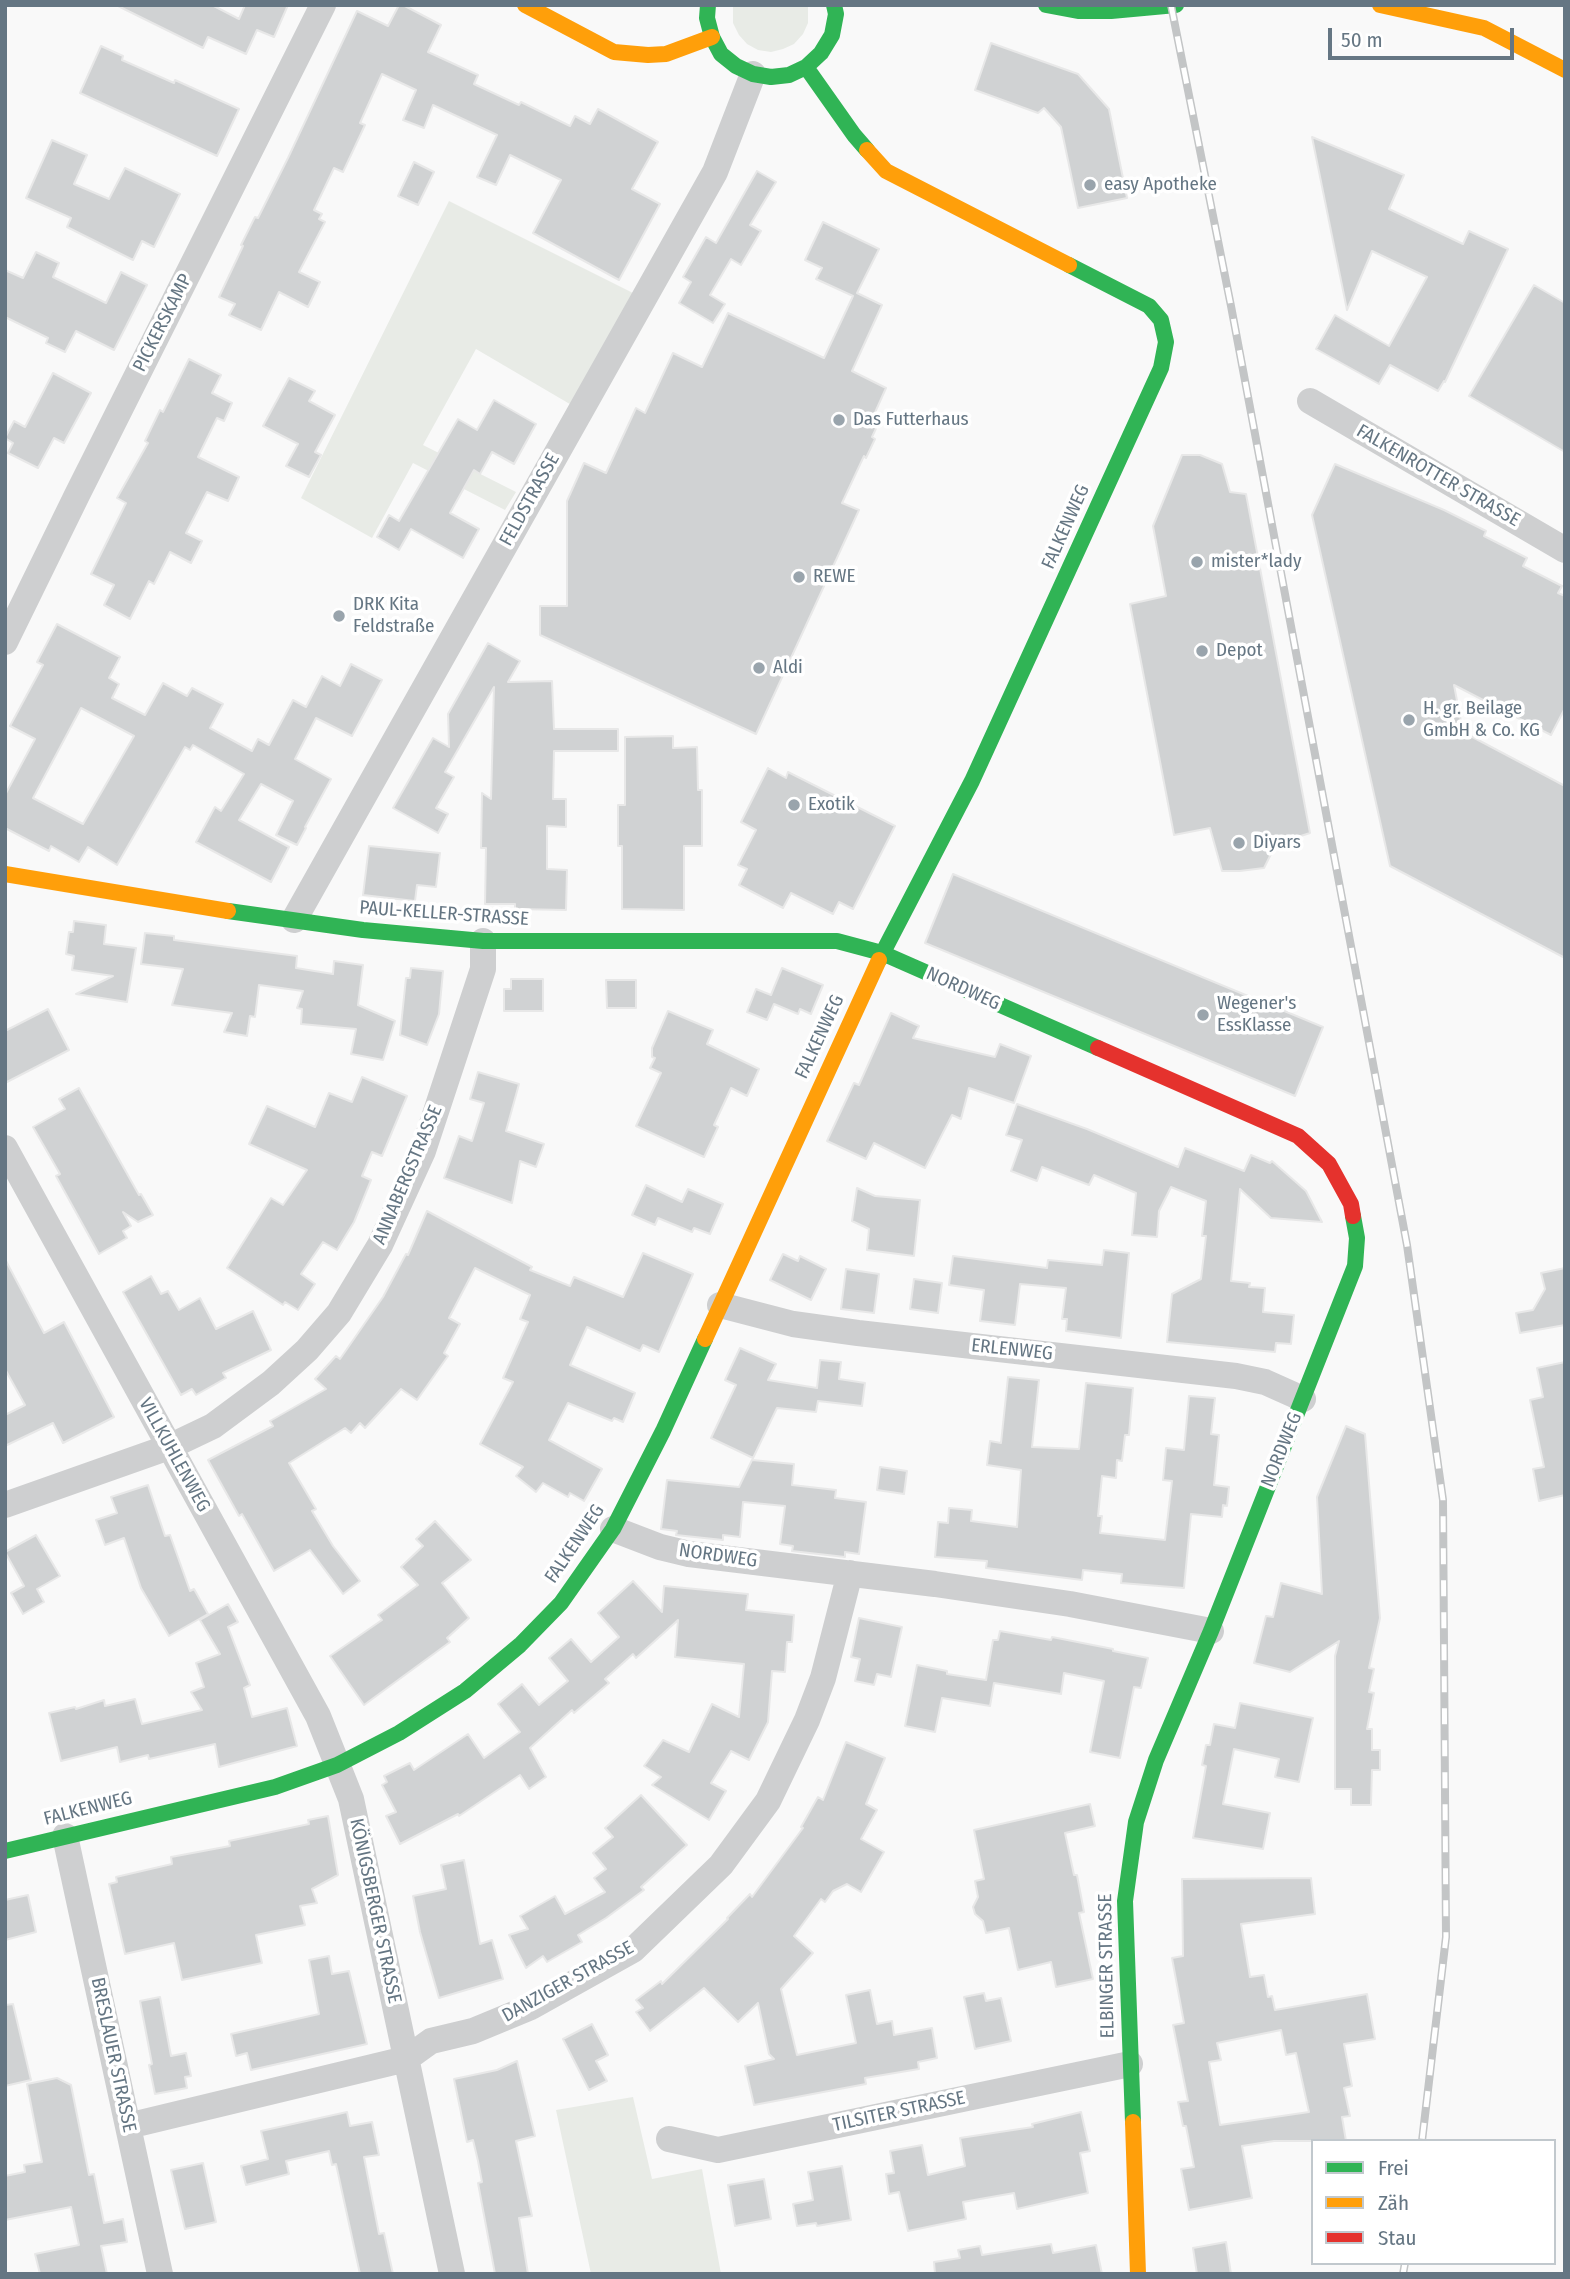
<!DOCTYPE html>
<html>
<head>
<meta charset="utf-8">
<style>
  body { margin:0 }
  #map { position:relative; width:1570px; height:2279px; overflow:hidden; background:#f9f9f9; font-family:"Fira Sans Condensed",sans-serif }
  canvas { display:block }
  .frame { position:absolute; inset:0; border:7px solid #657683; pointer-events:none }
  .legend { position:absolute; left:1311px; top:2139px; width:245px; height:126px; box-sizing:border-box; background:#fff; border:2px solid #c1c8cd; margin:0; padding:9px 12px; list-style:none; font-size:21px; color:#657683 }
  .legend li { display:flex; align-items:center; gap:14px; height:35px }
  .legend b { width:35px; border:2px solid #c1c8cd }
  .scale { position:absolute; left:1328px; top:28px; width:186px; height:32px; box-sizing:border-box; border:4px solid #657683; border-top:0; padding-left:9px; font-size:21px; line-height:24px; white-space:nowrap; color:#657683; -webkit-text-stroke:5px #fff; paint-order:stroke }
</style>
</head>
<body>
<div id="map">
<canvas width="1570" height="2279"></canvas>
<div class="frame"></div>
<ul class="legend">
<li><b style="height:9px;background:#30b455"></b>Frei</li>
<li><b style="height:9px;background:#ff9f0a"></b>Zäh</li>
<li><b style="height:9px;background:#e5322d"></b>Stau</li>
</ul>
<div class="scale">50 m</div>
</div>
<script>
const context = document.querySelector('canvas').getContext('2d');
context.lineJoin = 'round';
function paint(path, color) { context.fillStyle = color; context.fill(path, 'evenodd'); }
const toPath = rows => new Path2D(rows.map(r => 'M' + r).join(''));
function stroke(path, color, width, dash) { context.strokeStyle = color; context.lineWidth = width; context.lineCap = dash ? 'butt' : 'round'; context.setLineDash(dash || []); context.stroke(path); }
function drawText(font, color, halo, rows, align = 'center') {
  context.font = font + ' "Fira Sans Condensed",sans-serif'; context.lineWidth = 7; context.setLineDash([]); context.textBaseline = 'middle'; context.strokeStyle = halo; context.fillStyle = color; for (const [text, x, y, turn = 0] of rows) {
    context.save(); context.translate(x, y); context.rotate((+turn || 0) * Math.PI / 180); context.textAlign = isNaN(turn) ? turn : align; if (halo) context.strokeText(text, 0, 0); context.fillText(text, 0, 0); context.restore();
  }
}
const green = toPath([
  [733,5,808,5,808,23,803,34,794,44,783,49,771,52,758,50,747,44,739,35,733,23],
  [449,201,643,298,580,410,476,349,423,445,516,492,505,510,413,463,372,538,301,498],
  [633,2097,652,2179,702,2169,721,2274,591,2274,556,2110]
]);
const building = toPath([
  [116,5,212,5,239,19,245,5,288,5,274,37,257,30,246,54,208,37,203,48,116,5],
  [399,5,403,5,441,25,428,52,478,75,474,84,519,105,521,102,570,126,575,116,590,124,598,109,658,142,632,189,660,204,619,280,533,233,561,180,510,155,496,185,477,177,497,135,433,105,424,128,403,120,416,90,382,74,360,123,365,125,343,172,334,168,314,210,322,214,319,219,325,222,299,272,320,282,308,307,279,292,261,330,229,315,235,304,219,297,243,246,241,245,255,217,258,218,288,158,357,11,388,26,399,5],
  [991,43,1078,74,1109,109,1127,198,1078,208,1061,127,1044,108,1038,113,975,90,991,43],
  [101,46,123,56,122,60,174,83,175,80,239,109,217,156,80,93,101,46],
  [1312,137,1404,175,1389,209,1463,244,1469,231,1508,249,1445,382,1444,381,1438,391,1390,365,1379,384,1316,349,1335,315,1389,346,1427,277,1372,251,1347,310,1312,137],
  [52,140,87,155,74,184,109,199,125,168,180,194,154,247,142,241,133,260,67,227,71,218,26,198,52,140],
  [414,162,434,172,418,205,398,196,414,162],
  [757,171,776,182,750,225,761,231,741,265,731,259,710,295,725,304,713,323,679,303,691,282,683,277,706,237,716,243,757,171],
  [823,222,879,249,857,293,882,305,852,371,886,388,873,417,880,420,872,437,875,439,866,458,864,456,842,503,859,510,756,734,540,635,540,606,567,606,567,501,584,463,606,473,636,408,645,413,673,353,702,367,728,313,824,358,853,296,816,279,822,268,805,260,823,222],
  [36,252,59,263,53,277,106,303,121,272,147,285,114,350,76,331,65,352,46,343,48,338,5,317,5,270,23,278,36,252],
  [1534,285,1565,303,1565,452,1469,396,1534,285],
  [189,359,221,375,212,393,232,403,224,421,217,418,198,457,239,477,228,501,207,492,186,533,202,541,191,563,170,552,154,584,149,581,130,619,104,605,114,585,91,574,126,503,117,498,148,443,145,441,160,410,163,412,189,359],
  [53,373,91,393,64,443,54,438,38,468,8,453,13,443,5,438,14,421,25,427,53,373],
  [289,378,315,391,309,401,335,415,315,452,321,455,309,477,286,466,298,444,263,426,289,378],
  [494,400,536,424,514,464,492,452,480,474,474,470,450,513,479,529,463,558,411,529,399,550,377,537,389,515,399,521,458,419,477,430,494,400],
  [1182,455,1200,455,1222,464,1230,492,1246,494,1310,833,1276,844,1264,868,1240,871,1222,871,1210,828,1174,835,1130,604,1166,596,1153,526,1182,455],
  [1335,464,1444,510,1486,531,1484,536,1527,558,1523,566,1562,586,1558,593,1565,596,1565,708,1551,735,1454,685,1463,732,1565,786,1565,958,1390,866,1312,515,1335,464],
  [57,624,120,657,109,678,119,684,112,698,145,715,163,683,187,696,192,688,223,704,210,728,252,751,258,739,269,745,293,700,306,707,322,676,340,686,351,664,382,680,352,736,316,718,295,759,331,779,305,827,306,828,297,845,276,835,293,801,261,784,239,820,289,847,271,882,196,842,215,807,221,811,244,774,193,745,190,750,185,747,117,865,88,847,79,862,51,846,49,851,5,828,5,795,35,739,10,726,43,665,37,662,57,624],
  [81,708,134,736,83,824,33,798,81,708],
  [488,643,520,661,508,682,552,681,554,729,618,729,618,751,554,751,553,799,566,799,566,827,547,826,547,869,567,870,566,910,515,909,515,904,485,904,486,848,481,848,482,793,491,799,494,687,445,772,454,777,436,808,448,814,438,833,393,808,433,738,449,747,448,714,488,643],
  [673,736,673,748,697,747,698,790,702,790,702,846,684,846,684,910,622,909,622,846,618,846,618,805,625,805,625,737,673,736],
  [768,768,786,778,788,772,895,826,853,909,839,902,833,914,791,893,783,908,739,885,747,869,738,865,756,830,741,822,768,768],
  [369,846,440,853,436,887,417,885,415,901,363,895,369,846],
  [953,874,1323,1027,1295,1096,925,943,953,874],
  [74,921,106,925,104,944,136,948,127,1002,76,994,113,976,72,970,74,956,66,954,69,932,73,932,74,921],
  [145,933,174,936,174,940,297,956,296,968,333,974,334,961,363,965,358,1005,395,1021,383,1060,351,1054,356,1029,301,1024,302,1009,297,1008,303,991,259,985,255,1017,250,1016,247,1036,224,1032,232,1013,172,1005,183,969,141,964,145,933],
  [411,968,443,971,439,1014,427,1045,400,1035,406,978,410,978,411,968],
  [782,968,823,985,811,1014,800,1009,798,1014,774,1004,767,1020,747,1012,756,989,771,995,782,968],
  [511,979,543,979,543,1011,504,1011,504,989,511,989,511,979],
  [606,980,636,980,636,1008,607,1008,606,980],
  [48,1009,69,1050,5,1083,5,1031,48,1009],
  [668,1011,713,1030,707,1044,759,1069,747,1096,731,1088,714,1125,718,1127,704,1157,636,1126,661,1073,650,1068,655,1058,652,1057,652,1048,668,1011],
  [891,1013,919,1026,913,1038,995,1057,1000,1044,1031,1056,1014,1103,969,1088,961,1119,952,1115,925,1168,874,1143,866,1159,827,1141,854,1083,859,1085,891,1013],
  [478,1072,519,1084,506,1131,544,1144,536,1167,520,1161,512,1203,444,1178,459,1136,472,1141,484,1103,470,1099,478,1072],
  [362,1077,407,1096,382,1156,372,1152,362,1176,371,1180,354,1222,337,1250,323,1242,301,1274,315,1284,298,1310,285,1302,283,1305,227,1268,271,1198,283,1205,307,1170,249,1144,267,1106,315,1127,329,1093,352,1102,362,1077],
  [79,1088,139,1195,141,1194,153,1215,138,1222,123,1212,131,1226,123,1231,127,1238,99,1254,56,1176,60,1174,33,1127,65,1109,59,1099,79,1088],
  [1017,1104,1087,1129,1178,1167,1185,1148,1244,1171,1251,1155,1270,1163,1272,1161,1306,1191,1322,1222,1271,1218,1240,1189,1231,1281,1250,1283,1249,1287,1265,1288,1263,1312,1294,1315,1291,1344,1276,1343,1275,1352,1167,1342,1172,1294,1201,1279,1206,1236,1202,1236,1206,1201,1171,1187,1159,1211,1157,1237,1132,1235,1136,1193,1094,1175,1089,1185,1042,1167,1037,1181,1011,1171,1022,1140,1006,1135,1017,1104],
  [646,1185,682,1202,688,1189,723,1204,710,1234,694,1228,692,1232,658,1218,655,1225,632,1215,646,1185],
  [857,1188,875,1196,920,1200,914,1256,867,1250,869,1229,852,1221,857,1188],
  [427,1211,532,1267,530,1270,570,1286,574,1277,623,1297,643,1253,693,1274,659,1352,643,1345,640,1351,587,1327,570,1365,635,1393,623,1422,614,1418,612,1421,568,1403,549,1440,602,1469,584,1501,570,1493,568,1497,543,1483,536,1492,516,1476,523,1467,480,1444,513,1382,503,1378,528,1322,520,1319,530,1295,475,1268,449,1318,460,1324,444,1353,448,1356,417,1400,401,1389,365,1428,360,1423,351,1433,345,1428,289,1463,316,1509,312,1511,333,1546,360,1581,343,1594,310,1550,274,1571,242,1514,239,1516,208,1460,273,1426,270,1421,326,1389,315,1379,336,1356,340,1359,383,1297,406,1254,408,1255,427,1211],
  [1104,1250,1129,1253,1121,1338,1066,1331,1067,1319,1062,1319,1066,1288,1020,1284,1015,1325,980,1321,984,1290,949,1285,953,1256,1047,1268,1048,1260,1102,1265,1104,1250],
  [783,1254,798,1261,800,1256,826,1269,811,1300,770,1280,783,1254],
  [5,1259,44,1333,64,1322,114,1417,63,1443,53,1423,5,1446,5,1415,25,1405,5,1369,5,1259],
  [1565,1268,1565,1325,1520,1333,1516,1313,1533,1310,1545,1289,1541,1273,1565,1268],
  [846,1269,879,1274,874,1313,841,1309,846,1269],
  [151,1276,161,1294,168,1291,179,1310,200,1298,216,1329,253,1311,271,1350,223,1373,226,1378,196,1395,192,1389,181,1395,123,1292,151,1276],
  [914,1279,942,1283,938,1313,910,1309,914,1279],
  [740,1348,776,1364,768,1380,817,1388,820,1360,841,1362,839,1379,865,1383,862,1406,818,1401,816,1412,777,1408,753,1458,711,1438,736,1385,725,1380,740,1348],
  [1565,1362,1565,1495,1539,1501,1533,1469,1544,1467,1530,1400,1543,1397,1537,1368,1565,1362],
  [1008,1377,1039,1380,1032,1447,1079,1449,1086,1383,1133,1388,1129,1435,1125,1435,1122,1461,1117,1460,1116,1478,1102,1476,1098,1516,1102,1516,1100,1533,1165,1540,1172,1481,1163,1480,1166,1448,1184,1450,1189,1396,1215,1398,1211,1434,1219,1435,1214,1485,1229,1487,1227,1506,1223,1505,1222,1517,1191,1514,1184,1588,1121,1583,1122,1574,1083,1570,1082,1580,986,1568,987,1561,935,1557,938,1522,948,1523,949,1508,972,1510,971,1521,1017,1527,1021,1470,987,1465,990,1441,1001,1443,1008,1377],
  [1346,1426,1365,1434,1380,1618,1369,1668,1374,1669,1369,1692,1374,1693,1367,1729,1372,1729,1372,1750,1380,1750,1380,1770,1372,1770,1371,1805,1351,1805,1351,1789,1335,1789,1335,1656,1339,1641,1290,1672,1254,1663,1266,1616,1273,1617,1281,1583,1322,1594,1317,1497,1346,1426],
  [752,1460,794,1464,792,1485,836,1490,835,1498,866,1502,859,1554,845,1552,845,1557,792,1551,793,1546,780,1544,785,1506,743,1502,740,1537,723,1535,723,1540,676,1535,677,1531,661,1529,667,1480,739,1487,752,1460],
  [880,1467,907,1471,904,1494,877,1490,880,1467],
  [148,1485,165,1536,170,1535,190,1591,194,1589,208,1614,169,1636,141,1588,124,1538,105,1545,96,1520,117,1513,111,1497,148,1485],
  [435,1521,471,1560,442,1583,469,1618,447,1638,450,1642,364,1705,330,1656,382,1620,378,1615,418,1585,401,1567,423,1546,416,1539,435,1521],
  [36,1535,60,1576,37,1589,44,1602,23,1614,11,1593,24,1586,5,1552,36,1535],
  [633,1581,662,1612,664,1586,748,1594,746,1610,794,1615,792,1642,787,1642,785,1672,772,1671,768,1722,749,1760,731,1751,711,1783,726,1791,709,1820,652,1785,661,1777,644,1766,663,1740,689,1752,712,1704,739,1717,744,1664,675,1657,678,1620,636,1658,633,1654,605,1679,609,1683,574,1713,572,1710,530,1748,546,1777,529,1789,520,1775,459,1816,458,1814,400,1844,386,1816,396,1812,382,1785,387,1782,384,1776,410,1763,414,1770,468,1734,484,1758,520,1732,498,1704,522,1684,539,1705,568,1681,549,1658,571,1639,591,1662,619,1637,598,1613,633,1581],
  [228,1604,238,1622,228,1627,250,1685,244,1688,252,1717,287,1708,297,1746,219,1767,215,1744,149,1759,148,1755,120,1762,117,1747,61,1761,49,1713,75,1707,76,1709,104,1700,105,1706,135,1699,142,1724,202,1710,191,1692,204,1687,196,1663,220,1654,200,1620,228,1604],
  [859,1618,902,1627,891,1677,877,1674,874,1685,855,1681,860,1659,851,1657,859,1618],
  [1000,1631,1051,1640,1052,1637,1113,1649,1113,1651,1148,1658,1141,1688,1134,1687,1120,1758,1090,1752,1104,1681,1064,1673,1061,1694,994,1683,990,1706,942,1698,935,1732,905,1726,917,1665,947,1671,947,1674,986,1680,993,1640,998,1640,1000,1631],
  [1240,1703,1313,1718,1299,1782,1275,1777,1279,1759,1234,1749,1223,1804,1270,1813,1263,1849,1193,1838,1206,1766,1202,1765,1206,1745,1210,1745,1214,1724,1235,1728,1240,1703],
  [846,1742,885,1758,866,1804,877,1810,861,1839,884,1852,861,1892,847,1884,833,1891,825,1902,821,1899,794,1936,813,1953,781,1989,797,2055,856,2043,846,1995,870,1990,877,2024,892,2021,894,2035,932,2028,937,2058,918,2062,919,2069,865,2078,866,2084,754,2105,745,2066,774,2059,769,2054,758,2003,738,2022,704,1988,650,2031,636,2012,643,2008,636,2000,661,1981,662,1984,728,1919,727,1918,750,1894,752,1897,803,1828,801,1827,818,1797,823,1800,846,1742],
  [641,1795,687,1845,641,1887,644,1890,606,1918,578,1935,582,1942,547,1962,543,1956,526,1968,509,1935,528,1929,520,1916,555,1896,565,1914,605,1892,594,1878,606,1869,593,1853,613,1837,605,1828,641,1795],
  [1090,1804,1095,1826,1065,1833,1074,1875,1077,1875,1084,1912,1079,1913,1093,1979,1056,1987,1051,1962,1018,1970,1009,1928,986,1933,983,1921,975,1914,973,1907,978,1897,975,1881,984,1879,974,1830,1090,1804],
  [328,1816,338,1875,312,1889,317,1903,300,1906,305,1925,256,1935,262,1963,182,1980,174,1943,125,1954,109,1884,117,1882,116,1877,172,1864,171,1857,230,1846,229,1841,309,1824,308,1820,328,1816],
  [464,1860,480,1944,492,1940,503,1979,439,1998,420,1932,413,1896,446,1889,441,1865,464,1860],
  [1311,1878,1315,1914,1241,1924,1250,1977,1264,1975,1268,1997,1272,1996,1275,2010,1367,1994,1375,2039,1344,2044,1352,2086,1344,2088,1350,2116,1342,2117,1346,2141,1274,2141,1242,2146,1252,2198,1189,2210,1181,2169,1194,2167,1186,2126,1183,2126,1178,2102,1188,2101,1173,2025,1184,2023,1172,1958,1183,1956,1182,1879,1311,1878],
  [1281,2030,1286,2055,1296,2053,1309,2112,1220,2125,1209,2062,1221,2060,1217,2043,1281,2030],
  [28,1895,36,1932,5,1940,5,1900,28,1895],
  [329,1956,332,1974,349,1971,367,2044,251,2070,247,2053,236,2056,231,2034,319,2014,309,1960,329,1956],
  [984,1993,986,2001,1001,1998,1011,2041,975,2049,964,1997,984,1993],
  [160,1997,171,2056,186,2053,191,2076,185,2077,187,2088,155,2094,149,2065,152,2064,140,2001,160,1997],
  [13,2004,31,2080,5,2086,5,2005,13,2004],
  [592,2024,608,2055,596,2061,607,2081,589,2090,563,2039,592,2024],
  [517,2061,535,2136,516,2141,532,2216,519,2218,528,2274,495,2274,478,2183,482,2182,478,2161,473,2140,467,2142,454,2079,497,2070,517,2061],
  [57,2078,71,2085,89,2175,94,2174,104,2223,123,2219,127,2242,101,2246,107,2274,40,2274,35,2254,79,2245,71,2207,5,2220,5,2176,25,2172,24,2165,42,2162,27,2084,57,2078],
  [347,2112,350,2126,372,2122,379,2155,364,2157,379,2234,384,2233,393,2274,360,2274,336,2164,332,2165,329,2151,286,2161,289,2174,246,2185,241,2166,268,2159,261,2131,347,2112],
  [1081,2112,1090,2151,1080,2153,1088,2193,1017,2209,1014,2193,963,2202,966,2219,908,2231,899,2192,889,2194,886,2174,894,2173,890,2151,922,2145,928,2175,965,2166,960,2138,1033,2127,1032,2124,1081,2112],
  [203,2163,216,2222,185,2229,171,2170,203,2163],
  [842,2166,851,2220,817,2226,816,2223,797,2226,793,2204,813,2200,808,2172,842,2166],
  [764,2179,771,2219,735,2226,728,2185,764,2179],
  [1226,2242,1231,2274,1197,2274,1193,2248,1226,2242],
  [1051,2244,1053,2253,1096,2245,1102,2274,935,2274,934,2262,960,2258,958,2250,980,2246,982,2255,1051,2244]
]);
const street = toPath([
  [1310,401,1565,550],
  [5,642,77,495,323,5],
  [294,920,715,172,753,74],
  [5,1148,318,1716,351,1799,452,2274],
  [720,1305,793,1324,858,1333,1236,1376,1265,1382,1303,1399],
  [5,1505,169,1447,213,1426,271,1383,307,1350,339,1313,380,1245,423,1151,483,969,483,941],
  [613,1529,660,1547,689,1554,935,1584,1070,1604,1211,1631],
  [65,1836,160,2274],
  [128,2126,406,2059,431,2041,473,2031,531,2007,633,1950,721,1865,768,1801,807,1720,823,1678,850,1573],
  [669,2139,718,2150,1130,2064]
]);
const fast = toPath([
  [708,5,707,18,712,37,721,54,736,66,753,74,771,77,789,75,806,67,821,53,832,35,836,14,834,5],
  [1046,5,1078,11,1111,11,1176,5],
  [806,67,854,135,867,150],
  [228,911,363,930,483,941,837,941,882,953,1098,1048],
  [879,960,972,781,1161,368,1166,342,1161,320,1149,306,1069,265],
  [5,1851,275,1787,337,1765,399,1733,465,1691,520,1645,561,1603,613,1529,663,1431,705,1339],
  [1133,2122,1125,1901,1136,1822,1156,1760,1211,1631,1355,1266,1357,1238,1353,1216]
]);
const slow = toPath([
  [525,5,614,52,648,55,666,54,712,37],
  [1380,5,1484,28,1565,70],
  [867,150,886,171,1069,265],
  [5,874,228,911],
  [705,1339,879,960],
  [1133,2122,1138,2274]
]);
const jam = toPath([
  [1098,1048,1298,1136,1329,1164,1351,1204,1353,1216]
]);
const rail = toPath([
  [1171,5,1231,306,1407,1245,1443,1500,1446,1937,1422,2141],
  [1403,2274,1405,2263]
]);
const markers = [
  [1090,185,7,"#99a4ac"],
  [839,420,7,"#99a4ac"],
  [1197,562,7,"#99a4ac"],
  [799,577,7,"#99a4ac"],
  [339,616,7,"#99a4ac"],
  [1202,651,7,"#99a4ac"],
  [759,668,7,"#99a4ac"],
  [1409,720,7,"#99a4ac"],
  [794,805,7,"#99a4ac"],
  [1239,843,7,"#99a4ac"],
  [1203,1015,7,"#99a4ac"]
];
const poiNames = [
  ["easy Apotheke",1104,185],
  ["Das Futterhaus",853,420],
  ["mister*lady",1211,562],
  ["REWE",813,577],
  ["DRK Kita",353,605],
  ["Feldstraße",353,627],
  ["Depot",1216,651],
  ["Aldi",773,668],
  ["H. gr. Beilage",1423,709],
  ["GmbH & Co. KG",1423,731],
  ["Exotik",808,805],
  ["Diyars",1253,843],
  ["Wegener's",1217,1004],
  ["EssKlasse",1217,1026]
];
const streetNames = [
  ["PICKERSKAMP",163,323,-63],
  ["FALKENROTTER STRASSE",1438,476,30],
  ["FELDSTRASSE",530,500,-61],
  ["FALKENWEG",1066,527,-66],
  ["PAUL-KELLER-STRASSE",444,914,4],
  ["NORDWEG",963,989,24],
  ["FALKENWEG",820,1037,-65],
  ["ANNABERGSTRASSE",408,1175,-67],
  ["ERLENWEG",1012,1350,6],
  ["NORDWEG",1282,1450,-68],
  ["VILLKUHLENWEG",174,1455,61],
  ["FALKENWEG",575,1544,-56],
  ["NORDWEG",718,1556,8],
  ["FALKENWEG",88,1809,-14],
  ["KÖNIGSBERGER STRASSE",375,1911,78],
  ["ELBINGER STRASSE",1107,1966,-91],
  ["DANZIGER STRASSE",568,1982,-29],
  ["BRESLAUER STRASSE",113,2055,78],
  ["TILSITER STRASSE",899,2112,-12]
];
paint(green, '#e8ebe6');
paint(building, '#d0d2d3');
stroke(building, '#e8e8e8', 2);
stroke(street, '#cecfd0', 26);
stroke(fast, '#30b455', 16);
stroke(slow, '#ff9f0a', 16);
stroke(jam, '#e5322d', 16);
stroke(rail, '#c3c5c6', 8);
stroke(rail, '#fff', 5, [16]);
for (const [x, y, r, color] of markers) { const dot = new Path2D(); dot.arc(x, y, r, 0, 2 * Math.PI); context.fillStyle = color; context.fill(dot); stroke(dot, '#fff', 2.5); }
drawText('19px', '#657683', '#fff', poiNames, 'left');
drawText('19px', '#657683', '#fff', streetNames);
</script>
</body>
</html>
